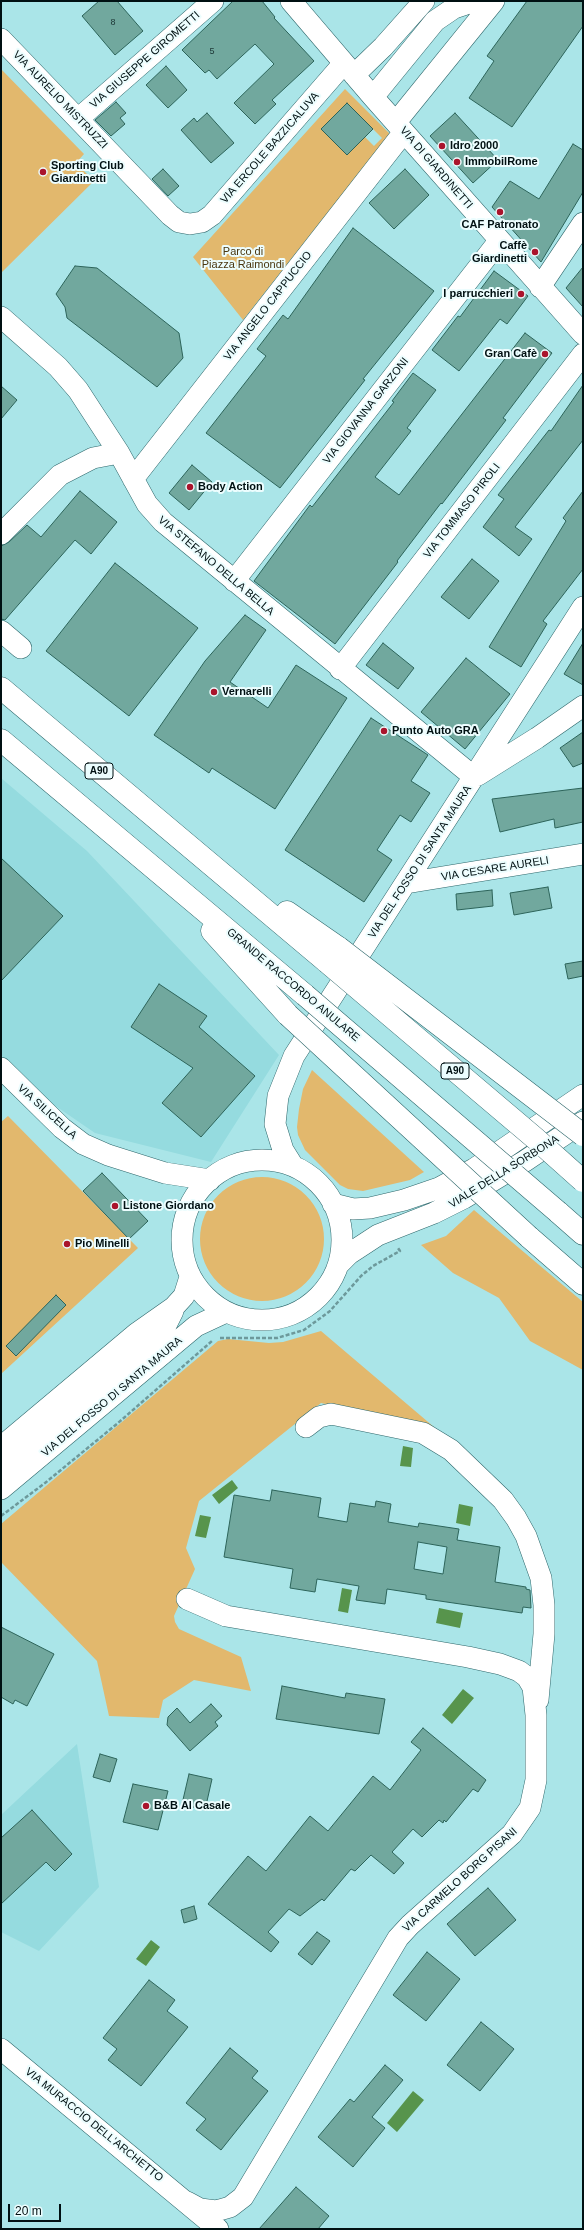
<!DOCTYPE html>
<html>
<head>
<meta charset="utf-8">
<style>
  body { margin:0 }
  #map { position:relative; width:584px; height:2230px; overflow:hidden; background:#aae5e8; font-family:Arial,sans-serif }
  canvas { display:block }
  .frame { position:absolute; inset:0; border:2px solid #001012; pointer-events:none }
  .scale { position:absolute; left:8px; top:2204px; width:53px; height:18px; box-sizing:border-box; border:2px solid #001012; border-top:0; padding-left:5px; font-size:12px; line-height:14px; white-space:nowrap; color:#001012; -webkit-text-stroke:3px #ecfdfe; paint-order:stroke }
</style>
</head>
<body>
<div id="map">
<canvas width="584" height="2230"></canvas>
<div class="frame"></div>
<div class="scale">20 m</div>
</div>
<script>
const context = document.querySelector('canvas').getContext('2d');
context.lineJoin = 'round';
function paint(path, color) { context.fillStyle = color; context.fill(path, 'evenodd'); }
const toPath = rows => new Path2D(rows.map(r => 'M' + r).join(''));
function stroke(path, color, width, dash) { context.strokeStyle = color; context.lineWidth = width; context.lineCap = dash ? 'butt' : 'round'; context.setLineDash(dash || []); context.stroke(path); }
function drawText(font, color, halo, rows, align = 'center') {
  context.font = font + ' Arial,sans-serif'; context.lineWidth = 4; context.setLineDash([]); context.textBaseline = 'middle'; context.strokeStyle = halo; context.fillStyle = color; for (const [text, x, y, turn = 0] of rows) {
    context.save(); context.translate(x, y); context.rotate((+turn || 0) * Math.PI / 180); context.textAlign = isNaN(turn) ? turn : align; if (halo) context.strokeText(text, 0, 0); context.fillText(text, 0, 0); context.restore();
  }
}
const built = toPath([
  [1,778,87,851,279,1055,211,1162,95,1133,41,1096,1,1055],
  [77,1744,99,1887,39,1951,1,1932,1,1815]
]);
const green = toPath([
  [1,69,84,154,76,163,94,181,1,273],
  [345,89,390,134,243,320,193,257],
  [347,103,382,138,374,146,365,137,347,155,321,129],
  [312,1070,424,1172,410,1180,363,1191,348,1189,340,1185,305,1150,298,1135,297,1127,299,1109,303,1089],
  [8,1116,138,1248,1,1374,1,1122],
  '200 1239a62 62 0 1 1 124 0a62 62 0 1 1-124 0Z',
  [474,1210,583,1302,583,1370,530,1341,499,1298,453,1273,421,1245,446,1236],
  [321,1331,434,1427,321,1403,199,1501,186,1548,195,1569,174,1616,175,1622,179,1629,241,1657,251,1691,194,1680,163,1700,159,1718,109,1716,97,1661,1,1562,1,1524,218,1341,228,1339,269,1343,283,1342]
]);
const water = toPath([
  [403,1446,413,1448,411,1467,400,1466],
  [232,1480,238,1488,219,1504,212,1495],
  [459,1504,473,1507,470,1526,456,1523],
  [200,1515,211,1517,206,1538,195,1536],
  [342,1588,352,1590,348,1613,338,1611],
  [439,1608,463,1613,460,1628,436,1623],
  [463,1689,474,1698,452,1724,442,1715],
  [151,1940,160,1947,146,1966,136,1959],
  [413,2091,424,2100,397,2132,387,2123]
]);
const building = toPath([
  [99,1,117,1,143,31,115,55,82,16,99,1],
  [233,1,262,1,275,17,274,18,314,61,272,100,276,104,255,124,234,103,274,64,255,44,217,79,209,70,205,73,182,50,233,1],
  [527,1,583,1,583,26,512,127,469,98,494,61,487,56,527,1],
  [166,66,187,90,168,108,146,85,166,66],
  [116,102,126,113,120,118,125,124,111,136,95,120,116,102],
  [347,103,373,129,347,155,321,129,347,103],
  [207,113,234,143,211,163,181,130,194,118,197,122,207,113],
  [455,113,498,160,473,183,430,136,455,113],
  [573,144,583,150,583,192,541,262,492,207,510,181,539,199,573,144],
  [163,169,179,186,168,196,152,179,163,169],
  [405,169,429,195,394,229,369,203,405,169],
  [353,228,434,291,363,379,365,380,280,488,206,433,266,356,257,349,283,315,288,319,353,228],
  [75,266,97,268,179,333,183,358,157,387,67,318,65,307,56,294,75,266],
  [583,267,583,307,566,288,583,267],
  [494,271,528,296,507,324,500,319,459,371,432,350,458,316,460,317,494,271],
  [525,333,552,353,503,418,506,420,442,504,441,503,397,561,398,562,335,644,254,581,310,505,312,507,394,402,392,401,413,373,436,390,407,428,411,431,375,477,399,495,525,333],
  [583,385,583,440,515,527,532,539,519,556,483,527,504,499,498,495,549,430,551,431,583,385],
  [1,386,17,400,1,419,1,386],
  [192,465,212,482,189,510,169,493,192,465],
  [80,491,117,522,91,554,75,540,5,620,1,619,1,546,9,542,27,525,41,537,80,491],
  [583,491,583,569,543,621,547,624,521,667,489,647,566,521,563,518,583,491],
  [472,559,499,581,469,619,441,597,472,559],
  [115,563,198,628,129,716,46,651,115,563],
  [245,615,266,630,230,682,268,708,296,665,347,698,275,809,212,768,209,773,154,735,205,661,245,615],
  [383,643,414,668,398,689,366,665,383,643],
  [583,643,583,685,564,674,583,643],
  [466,658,510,694,465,749,421,712,466,658],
  [371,718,428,755,411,781,430,793,411,822,400,815,377,850,392,860,364,902,285,850,371,718],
  [583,732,583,763,573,767,560,748,583,732],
  [583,788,583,822,555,828,554,819,500,832,492,799,583,788],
  [1,858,63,916,1,981,1,858],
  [548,887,552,908,514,915,510,893,548,887],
  [492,890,493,906,457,910,456,894,492,890],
  [583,961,583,976,568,979,565,964,583,961],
  [159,984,207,1016,199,1027,255,1076,201,1137,162,1103,193,1068,131,1027,159,984],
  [102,1173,148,1221,129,1239,83,1191,102,1173],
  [56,1295,66,1305,16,1356,6,1346,56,1295],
  [272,1490,321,1498,318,1517,347,1522,350,1503,375,1507,376,1501,391,1504,388,1522,418,1527,419,1523,459,1529,457,1540,500,1547,495,1582,526,1587,526,1589,530,1590,531,1608,523,1607,522,1613,426,1599,426,1595,387,1589,385,1604,356,1600,359,1586,317,1579,315,1592,290,1588,293,1569,224,1557,234,1495,270,1501,272,1490],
  [418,1542,447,1547,443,1574,414,1569,418,1542],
  [1,1627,54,1654,27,1706,15,1700,13,1704,1,1697,1,1627],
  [282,1686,345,1698,346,1693,385,1699,379,1734,276,1719,282,1686],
  [211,1704,222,1716,215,1722,218,1726,190,1751,167,1725,168,1717,177,1708,190,1723,211,1704],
  [423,1728,486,1780,478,1792,473,1789,446,1822,444,1820,443,1823,439,1820,422,1837,413,1829,392,1852,404,1863,394,1874,371,1855,355,1871,351,1869,324,1901,322,1899,300,1916,289,1909,268,1932,279,1942,271,1952,208,1904,248,1856,266,1871,310,1816,328,1831,373,1776,390,1790,421,1750,411,1742,423,1728],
  [100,1754,117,1759,110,1782,93,1777,100,1754],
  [189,1774,212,1779,205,1810,182,1804,189,1774],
  [133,1784,168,1791,158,1830,123,1822,133,1784],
  [32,1810,72,1854,55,1871,46,1862,1,1904,1,1838,32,1810],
  [488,1888,516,1920,475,1956,447,1924,488,1888],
  [194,1906,197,1919,184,1923,181,1910,194,1906],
  [317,1932,330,1941,312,1965,298,1954,317,1932],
  [427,1952,460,1979,426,2021,393,1995,427,1952],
  [149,1980,175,2000,167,2011,188,2027,141,2086,108,2060,117,2049,103,2038,149,1980],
  [481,2022,514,2049,480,2091,447,2065,481,2022],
  [230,2048,258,2071,252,2078,268,2091,221,2150,196,2130,206,2119,186,2103,230,2048],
  [385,2065,403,2080,372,2117,385,2128,353,2167,318,2137,350,2099,354,2102,385,2065],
  [296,2187,329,2216,318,2229,259,2229,296,2187]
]);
const path = toPath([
  [220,1338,277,1338,304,1330,330,1311,361,1276,373,1266,400,1251,398,1248],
  [1,1516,45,1483,118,1423,212,1341]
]);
const minor = toPath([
  [291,1,373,97,583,334],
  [1,39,170,215,179,222,190,224,202,222,212,215,344,63],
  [354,75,383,47,424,1],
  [373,97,435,21,454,8,475,1],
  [78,119,213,1],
  [396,122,494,1],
  [540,287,583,223],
  [1,317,58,367,78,390,119,453,147,504,163,522,474,777],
  [133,479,404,132],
  [1,534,60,475,93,458,119,453],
  [234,581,499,241],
  [1,631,21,648],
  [340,669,583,354],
  [478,775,537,738,583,706],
  [406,883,583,854],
  [1,1068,62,1128,83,1144,108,1155,165,1173,210,1180],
  '182 1240a80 80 0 1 1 160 0a80 80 0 1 1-160 0Z',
  [293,1166,283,1150,275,1124,278,1096,294,1056,583,607],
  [333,1204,353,1209,370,1208,404,1200,439,1188,474,1169,583,1095],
  [339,1264,349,1254,378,1235,434,1213,464,1198,525,1161,583,1122],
  [306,1427,319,1417,331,1414,423,1433,451,1450,503,1500,516,1518,526,1536,541,1578,544,1605,544,1634,538,1700],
  [1,1447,137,1333,174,1307,184,1296,190,1277],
  [1,1468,146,1348,163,1331,173,1311],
  [1,1489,196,1326,226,1312],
  [187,1599,226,1616,468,1657,500,1664,519,1671,527,1677,533,1687,536,1715,536,1780,530,1808,512,1834,410,1925,398,1938,243,2197,230,2207,216,2211,200,2209,187,2202],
  [1,2049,218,2229]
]);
const highway = toPath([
  [1,688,327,962],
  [1,740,305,995],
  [287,912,339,948],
  [212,931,288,1015],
  [558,1212,583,1234],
  [529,1237,583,1284]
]);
const highwayBridge = toPath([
  [339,948,583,1135],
  [327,962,536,1139,583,1181],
  [305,995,558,1212],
  [288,1015,529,1237]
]);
const markers = [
  [442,146,4,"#aa142c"],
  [457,162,4,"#aa142c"],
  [43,172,4,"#aa142c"],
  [500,212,4,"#aa142c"],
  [535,252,4,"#aa142c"],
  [521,294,4,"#aa142c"],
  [545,354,4,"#aa142c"],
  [190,487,4,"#aa142c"],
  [214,692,4,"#aa142c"],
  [384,731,4,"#aa142c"],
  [115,1206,4,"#aa142c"],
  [67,1244,4,"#aa142c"],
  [146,1806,4,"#aa142c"]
];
const numberNames = [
  ["8",113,23],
  ["5",212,52]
];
const shields = [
  [99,771,28],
  [455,1071,28]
];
const shieldNames = [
  ["A90",99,771],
  ["A90",455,1071]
];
const streetNames = [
  ["VIA GIUSEPPE GIROMETTI",145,60,-41],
  ["VIA AURELIO MISTRUZZI",60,100,46],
  ["VIA ERCOLE BAZZICALUVA",270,148,-49],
  ["VIA DI GIARDINETTI",436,168,49],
  ["VIA ANGELO CAPPUCCIO",268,306,-52],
  ["VIA GIOVANNA GARZONI",366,411,-52],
  ["VIA TOMMASO PIROLI",462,511,-52],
  ["VIA STEFANO DELLA BELLA",216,566,40],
  ["VIA DEL FOSSO DI SANTA MAURA",420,862,-57],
  ["VIA CESARE AURELI",495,869,-9],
  ["GRANDE RACCORDO ANULARE",293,985,40],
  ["VIA SILICELLA",47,1112,42],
  ["VIALE DELLA SORBONA",504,1172,-32],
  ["VIA DEL FOSSO DI SANTA MAURA",112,1397,-40],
  ["VIA CARMELO BORG PISANI",460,1880,-42],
  ["VIA MURACCIO DELL'ARCHETTO",94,2125,39]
];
const poiNames = [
  ["Idro 2000",450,146],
  ["ImmobilRome",465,162],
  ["Sporting Club",51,166],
  ["Giardinetti",51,179],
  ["CAF Patronato",500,225,"center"],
  ["Caffè",527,246,"right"],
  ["Giardinetti",527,259,"right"],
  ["I parrucchieri",513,294,"right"],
  ["Gran Cafè",537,354,"right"],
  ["Body Action",198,487],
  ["Vernarelli",222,692],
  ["Punto Auto GRA",392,731],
  ["Listone Giordano",123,1206],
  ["Pio Minelli",75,1244],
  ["B&B Al Casale",154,1806]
];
const parkNames = [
  ["Parco di",243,252],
  ["Piazza Raimondi",243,265]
];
paint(built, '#95dbdf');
paint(green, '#e2b86d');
paint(water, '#57944c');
paint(building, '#71a89e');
stroke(building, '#2d645a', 1);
stroke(minor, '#2e676b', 22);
stroke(highway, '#2e676b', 23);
stroke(path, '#6d999b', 2.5, [4, 2]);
stroke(minor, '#fff', 21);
stroke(highway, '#fff', 22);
stroke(highwayBridge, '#2e676b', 23, []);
stroke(highwayBridge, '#fff', 22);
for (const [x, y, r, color] of markers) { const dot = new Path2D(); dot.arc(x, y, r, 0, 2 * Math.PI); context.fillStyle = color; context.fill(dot); stroke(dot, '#ecfdfe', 1.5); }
drawText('9px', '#1c3635', null, numberNames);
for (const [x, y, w] of shields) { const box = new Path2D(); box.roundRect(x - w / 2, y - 8, w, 16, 3); context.fillStyle = '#ecfdfe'; context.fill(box); stroke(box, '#001012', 1); }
drawText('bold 10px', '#001012', null, shieldNames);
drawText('11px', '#001012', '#ecfdfe', streetNames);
drawText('bold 11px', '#001012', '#ecfdfe', poiNames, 'left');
drawText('11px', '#4a360f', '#ecfdfe', parkNames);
</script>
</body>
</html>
